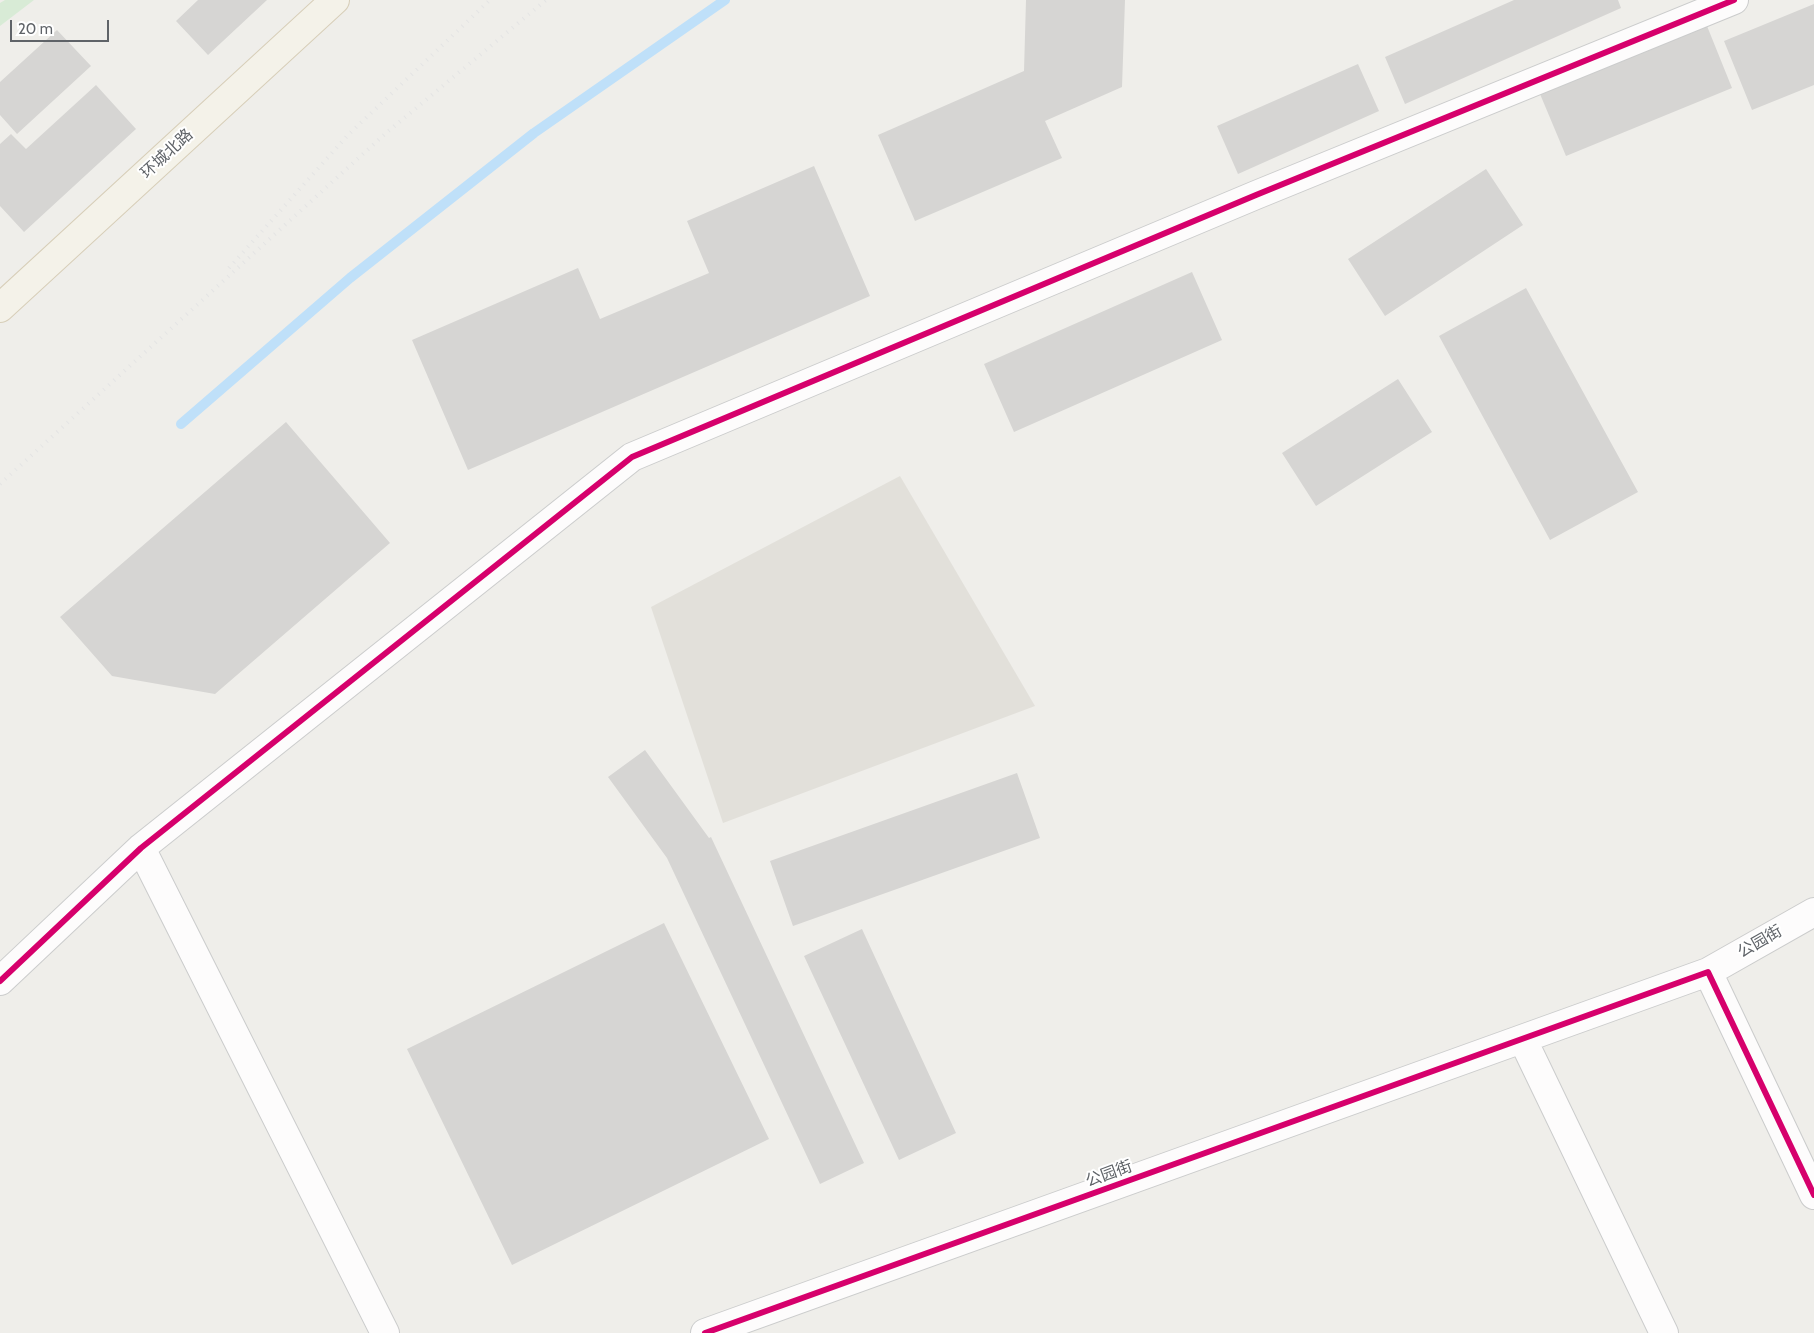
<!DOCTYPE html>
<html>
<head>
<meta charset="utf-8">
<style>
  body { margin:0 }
  #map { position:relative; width:1814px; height:1333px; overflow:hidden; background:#efeeea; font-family:Cabin,sans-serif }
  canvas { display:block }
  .scale { position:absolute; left:10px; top:20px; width:99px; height:22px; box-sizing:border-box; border:2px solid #5f6368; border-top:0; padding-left:6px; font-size:15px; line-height:18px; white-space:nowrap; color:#5f6368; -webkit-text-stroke:4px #fff; paint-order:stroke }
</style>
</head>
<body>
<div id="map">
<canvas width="1814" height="1333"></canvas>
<div class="scale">20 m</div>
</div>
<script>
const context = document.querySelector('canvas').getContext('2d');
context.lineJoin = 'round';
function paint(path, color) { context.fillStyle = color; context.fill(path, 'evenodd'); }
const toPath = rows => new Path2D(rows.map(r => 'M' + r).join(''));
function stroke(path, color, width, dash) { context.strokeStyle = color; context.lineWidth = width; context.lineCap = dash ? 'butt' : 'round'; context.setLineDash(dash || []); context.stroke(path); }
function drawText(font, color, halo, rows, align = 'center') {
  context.font = font + ' Cabin,"Noto Sans SC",sans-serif'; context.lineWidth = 4; context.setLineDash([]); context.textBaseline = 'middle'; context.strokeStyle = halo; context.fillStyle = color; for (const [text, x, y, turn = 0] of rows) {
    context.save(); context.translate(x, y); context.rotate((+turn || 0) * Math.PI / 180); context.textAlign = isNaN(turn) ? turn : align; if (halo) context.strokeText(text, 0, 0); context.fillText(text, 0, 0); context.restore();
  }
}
const education = toPath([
  [900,476,1035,706,723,823,651,607]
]);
const green = toPath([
  [5,0,34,0,0,26,0,3]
]);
const stream = toPath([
  [181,424,350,278,534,133,725,0]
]);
const building = toPath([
  [198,0,267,0,208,55,176,21],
  [1026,0,1125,0,1122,87,1045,121,1062,158,915,221,878,135,1024,71],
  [1514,0,1618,0,1621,8,1405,104,1385,57],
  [1814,4,1814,85,1752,110,1724,41],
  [1707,26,1732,88,1566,156,1540,94],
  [57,30,91,66,17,134,0,115,0,82],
  [1358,64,1379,111,1238,174,1217,126],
  [96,85,136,129,24,232,0,206,0,144,11,134,26,149],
  [814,166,870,296,468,470,412,340,578,268,600,319,709,273,687,221],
  [1486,169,1523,225,1385,316,1348,259],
  [1192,272,1222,340,1014,432,984,364],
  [1526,288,1638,492,1550,540,1439,336],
  [1398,379,1432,432,1316,506,1282,453],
  [286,422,390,543,215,694,112,676,60,617],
  [645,750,709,838,711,837,864,1163,820,1184,667,858,608,777],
  [1017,773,1040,838,793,926,770,861],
  [664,923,769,1139,512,1265,407,1049],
  [862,929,956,1133,899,1160,804,956]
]);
const minor = toPath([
  [141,848,385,1333],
  [1708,972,1814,912],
  [0,981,141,848,632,457,1256,195,1734,0],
  [1523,1040,1664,1333],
  [705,1333,1708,972,1814,1195]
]);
const major = toPath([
  [0,308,335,0]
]);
const rail = toPath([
  [229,268,348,135,490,0],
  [0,484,385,134,546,0]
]);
const cycleway = toPath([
  [0,981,141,848,632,457,1256,195,1734,0],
  [705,1333,1708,972,1814,1195]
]);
const streetNames = [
  ["环城北路",167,154,-43],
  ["公园街",1760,942,-30],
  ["公园街",1109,1174,-20]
];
paint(education, '#e2e0da');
paint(green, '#d8ebd6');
stroke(stream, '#bfe0f9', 10);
paint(building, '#d6d5d3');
stroke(minor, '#cbcccc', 30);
stroke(major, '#d7ceb8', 30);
stroke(minor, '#fdfcfc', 28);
stroke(major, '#f4f2e9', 28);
stroke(rail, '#e4e4e4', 4, [1, 6]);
stroke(cycleway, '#d6006c', 6);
drawText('16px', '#5f6368', '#fff', streetNames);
</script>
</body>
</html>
